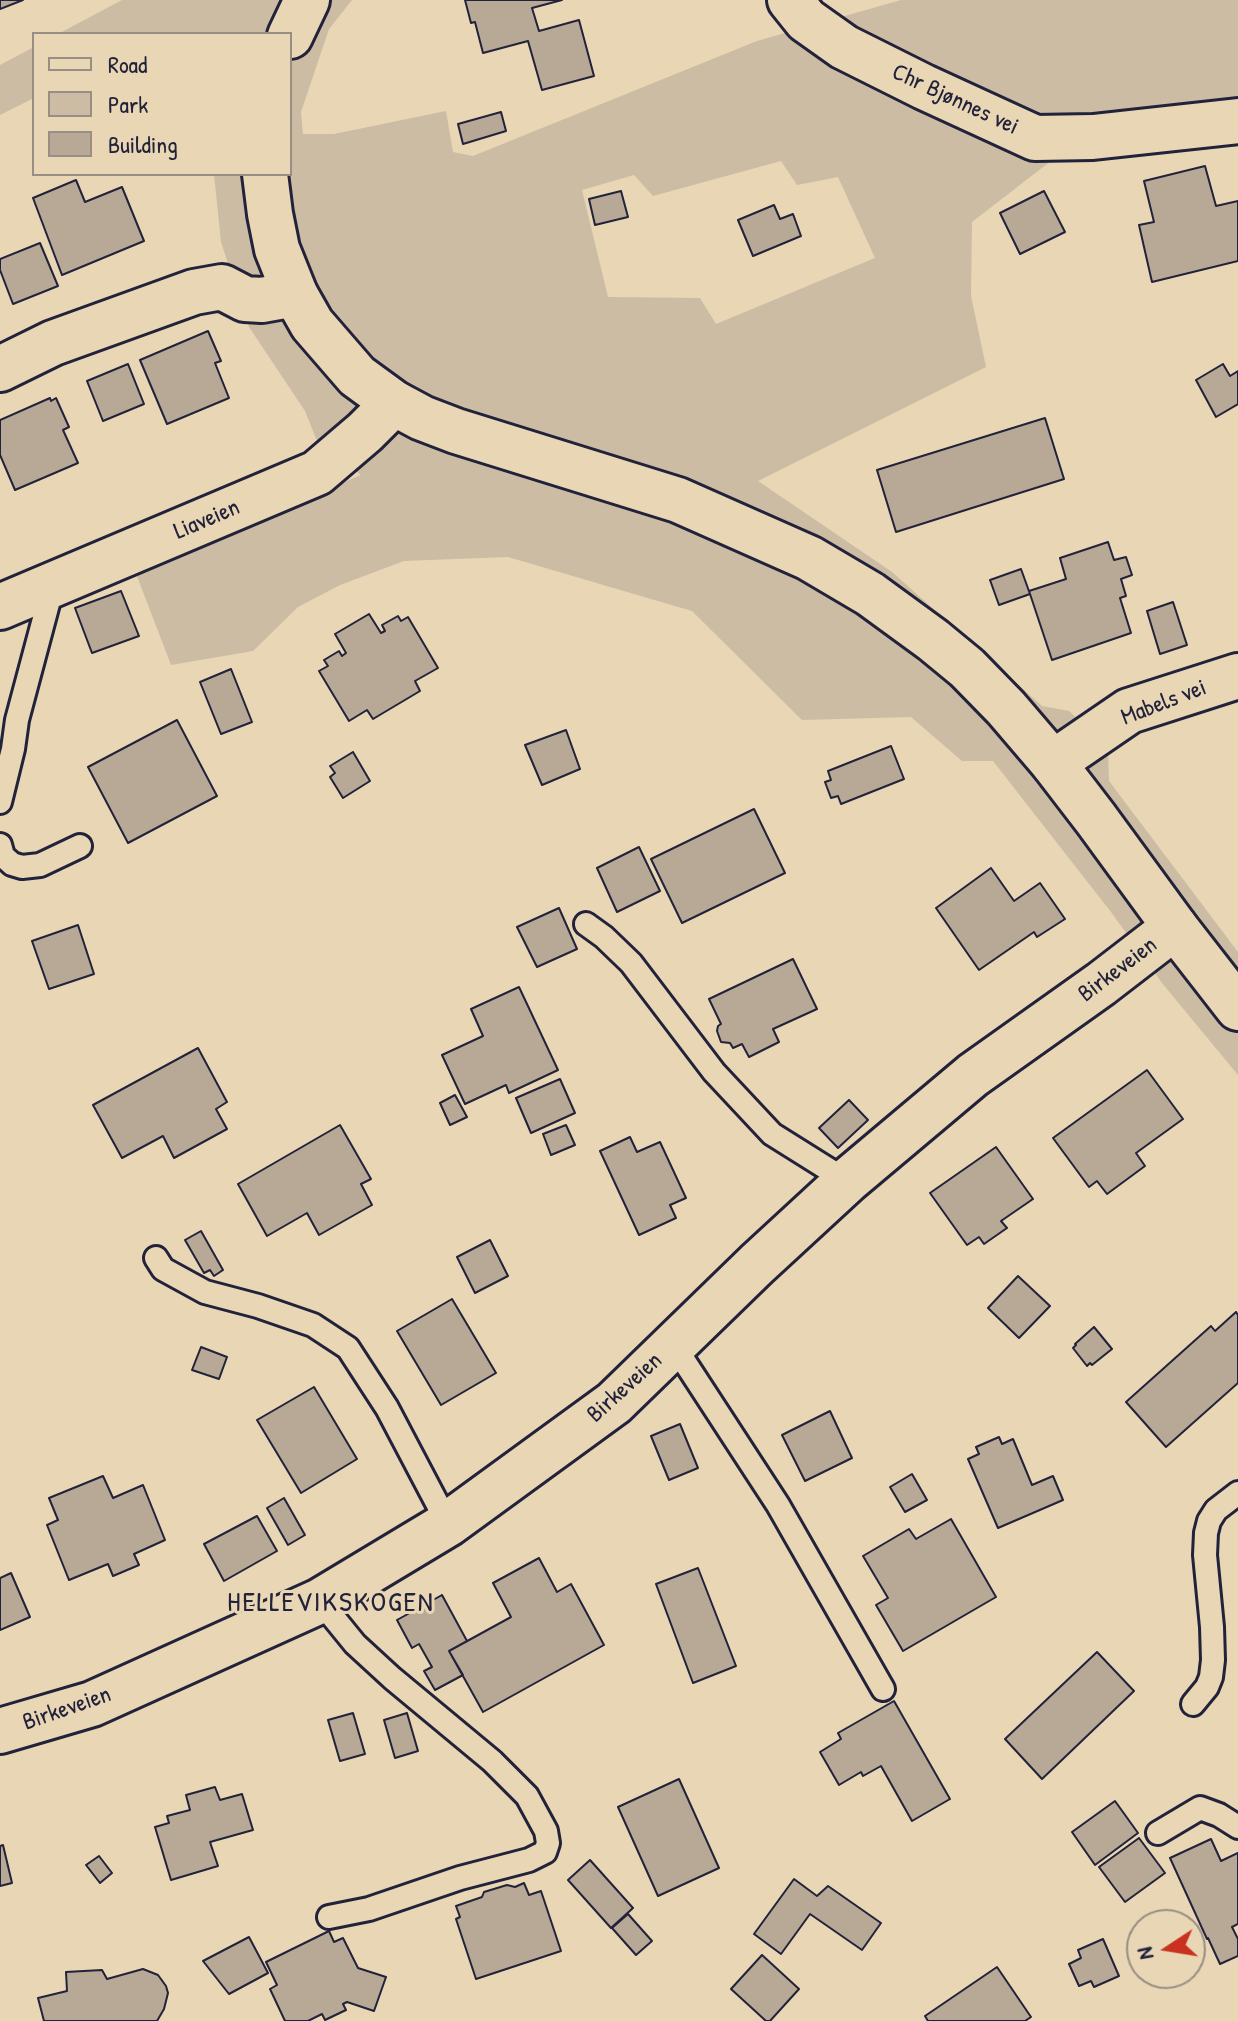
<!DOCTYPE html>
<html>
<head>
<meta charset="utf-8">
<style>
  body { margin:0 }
  #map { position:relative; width:1238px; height:2021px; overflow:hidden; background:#e8d6b4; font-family:"Patrick Hand",sans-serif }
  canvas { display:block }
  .legend { position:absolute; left:32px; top:32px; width:260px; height:144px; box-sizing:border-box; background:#e8d6b4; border:2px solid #998e84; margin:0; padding:10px 14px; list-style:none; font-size:24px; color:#22223b }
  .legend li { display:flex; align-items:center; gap:16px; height:40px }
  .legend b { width:40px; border:2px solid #998e84 }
  .north { position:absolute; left:1126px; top:1909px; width:80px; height:80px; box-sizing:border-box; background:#e8d6b4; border:2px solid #998e84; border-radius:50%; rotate:258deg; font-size:22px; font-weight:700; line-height:32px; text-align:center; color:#22223b }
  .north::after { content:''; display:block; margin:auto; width:28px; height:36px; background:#c8321e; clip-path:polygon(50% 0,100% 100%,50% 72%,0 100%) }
</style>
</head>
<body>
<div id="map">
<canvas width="1238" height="2021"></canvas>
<ul class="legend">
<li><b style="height:10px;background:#e8d6b4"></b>Road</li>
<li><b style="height:22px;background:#cbbca3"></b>Park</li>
<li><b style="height:22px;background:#b7a996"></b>Building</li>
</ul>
<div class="north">N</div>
</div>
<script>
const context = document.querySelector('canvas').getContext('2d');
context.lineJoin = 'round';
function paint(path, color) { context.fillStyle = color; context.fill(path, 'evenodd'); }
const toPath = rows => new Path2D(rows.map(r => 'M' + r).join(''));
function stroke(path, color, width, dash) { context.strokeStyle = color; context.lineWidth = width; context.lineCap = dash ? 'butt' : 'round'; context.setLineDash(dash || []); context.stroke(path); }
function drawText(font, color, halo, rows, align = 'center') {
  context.font = font + ' "Patrick Hand",sans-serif'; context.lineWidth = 6; context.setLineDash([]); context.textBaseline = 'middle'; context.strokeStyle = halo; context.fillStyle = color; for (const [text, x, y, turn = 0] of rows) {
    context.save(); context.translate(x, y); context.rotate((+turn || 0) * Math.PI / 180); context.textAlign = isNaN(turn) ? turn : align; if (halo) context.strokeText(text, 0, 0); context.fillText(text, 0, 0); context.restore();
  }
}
const green = toPath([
  [122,0,352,0,329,29,301,112,303,134,334,134,446,111,453,152,473,156,757,41,901,0,1238,0,1238,105,1096,126,972,222,971,296,986,367,758,481,892,572,1042,706,1069,711,1108,748,1109,781,1238,952,1238,1075,1162,983,1111,912,993,761,962,761,911,717,802,720,692,611,508,557,404,561,340,585,298,607,253,651,171,665,135,571,361,475,317,441,305,411,249,327,221,242,214,174,290,174,290,34,58,34],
  [781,161,797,185,838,177,875,258,716,324,700,298,608,297,582,190,634,175,653,196],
  [34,47,34,98,0,115,0,65]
]);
const building = toPath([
  [0,0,23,0,0,9,0,0],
  [465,0,562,0,532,8,539,31,579,20,594,76,542,90,528,41,483,53,475,22,471,23,465,0],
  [501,112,506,131,463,144,458,124,501,112],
  [1205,166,1216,206,1238,201,1238,261,1152,282,1139,225,1154,222,1144,181,1205,166],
  [76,180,85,202,122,187,144,241,62,275,33,198,76,180],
  [621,191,628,217,595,225,589,199,621,191],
  [1044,191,1065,232,1020,254,1000,213,1044,191],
  [774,205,780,219,793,214,801,236,753,256,738,220,774,205],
  [40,243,58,286,13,304,0,270,0,259,40,243],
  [208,331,221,361,215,363,229,398,167,424,140,360,208,331],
  [128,364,144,404,103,421,87,381,128,364],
  [1223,364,1230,376,1238,371,1238,404,1216,417,1196,380,1223,364],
  [50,398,51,401,56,398,69,427,63,430,78,463,15,490,0,455,0,420,50,398],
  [1045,418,1064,479,896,532,877,470,1045,418],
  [1108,542,1114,560,1126,557,1132,575,1121,579,1126,596,1120,598,1131,633,1052,660,1029,591,1066,579,1060,558,1108,542],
  [1021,569,1030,594,999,605,990,580,1021,569],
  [121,591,139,636,92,653,75,608,121,591],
  [1173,602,1187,645,1160,654,1147,611,1173,602],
  [369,614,381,633,385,631,382,625,398,616,401,621,408,617,438,668,415,681,420,691,373,719,367,710,349,721,319,671,328,666,324,660,339,651,342,656,346,653,335,634,369,614],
  [231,669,252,722,221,734,200,682,231,669],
  [177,720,217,796,128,843,88,767,177,720],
  [566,730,580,769,542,785,525,745,566,730],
  [891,746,904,779,841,804,838,796,831,798,825,782,831,780,828,771,891,746],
  [353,752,370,781,343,798,330,777,335,773,330,766,353,752],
  [754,809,785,873,682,923,651,859,754,809],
  [639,847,660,891,617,912,597,868,639,847],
  [991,868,1014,901,1040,883,1065,919,1037,937,1034,932,979,970,936,908,991,868],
  [559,908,577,949,537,967,517,927,559,908],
  [78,925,94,974,49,989,32,941,78,925],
  [793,959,817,1009,773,1029,779,1042,749,1057,742,1044,733,1048,730,1043,721,1042,717,1031,718,1026,721,1024,709,999,793,959],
  [519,987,558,1070,509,1093,506,1085,465,1104,442,1055,483,1036,471,1009,519,987],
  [198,1048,227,1102,216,1109,227,1129,174,1158,163,1136,122,1158,93,1105,198,1048],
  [1147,1070,1183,1119,1136,1153,1145,1166,1107,1194,1097,1181,1089,1187,1053,1138,1147,1070],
  [560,1079,575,1113,531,1133,516,1098,560,1079],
  [455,1095,467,1117,450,1125,440,1103,455,1095],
  [849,1100,868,1120,838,1148,819,1128,849,1100],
  [340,1125,371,1179,361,1184,372,1205,319,1235,307,1213,267,1236,238,1184,340,1125],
  [566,1125,575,1145,551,1155,543,1134,566,1125],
  [630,1137,637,1152,660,1142,686,1198,670,1205,676,1218,639,1235,600,1151,630,1137],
  [996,1147,1033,1199,1001,1221,1007,1228,984,1244,979,1237,967,1245,930,1193,996,1147],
  [201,1231,223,1270,214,1276,210,1270,204,1273,185,1240,201,1231],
  [490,1240,508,1276,475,1293,457,1257,490,1240],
  [1018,1276,1050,1306,1019,1338,988,1308,1018,1276],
  [452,1299,496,1373,441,1405,397,1331,452,1299],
  [1236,1312,1238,1315,1238,1383,1166,1447,1126,1402,1211,1326,1215,1331,1236,1312],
  [1094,1327,1112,1349,1092,1365,1090,1363,1087,1366,1073,1348,1076,1345,1075,1344,1094,1327],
  [201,1347,227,1357,219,1379,192,1370,201,1347],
  [314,1387,357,1459,301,1493,257,1420,314,1387],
  [830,1411,852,1458,805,1481,782,1435,830,1411],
  [680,1424,698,1468,669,1480,651,1436,680,1424],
  [999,1437,1002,1444,1013,1439,1032,1485,1053,1476,1063,1500,998,1528,968,1459,979,1454,976,1447,999,1437],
  [912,1474,927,1500,905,1512,890,1487,912,1474],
  [103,1476,113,1498,143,1485,165,1540,134,1554,139,1565,113,1576,108,1564,69,1580,47,1525,58,1520,49,1498,103,1476],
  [284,1498,305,1535,288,1545,267,1508,284,1498],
  [257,1516,277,1551,224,1581,204,1544,257,1516],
  [951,1519,996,1597,903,1651,876,1605,888,1598,863,1556,909,1529,916,1539,951,1519],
  [539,1558,557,1592,571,1584,604,1645,483,1712,449,1651,511,1617,493,1583,539,1558],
  [698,1568,736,1666,693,1683,656,1584,698,1568],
  [11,1573,30,1617,0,1630,0,1578,11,1573],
  [442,1595,467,1641,449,1651,463,1675,435,1690,424,1671,432,1667,419,1644,412,1648,397,1620,442,1595],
  [1097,1652,1134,1691,1042,1779,1005,1739,1097,1652],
  [894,1701,950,1799,912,1821,881,1766,863,1776,861,1772,839,1785,820,1752,841,1739,838,1733,894,1701],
  [353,1713,365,1754,340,1761,328,1720,353,1713],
  [407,1713,418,1751,395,1758,384,1720,407,1713],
  [679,1779,719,1868,658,1896,618,1807,679,1779],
  [215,1787,220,1800,242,1794,253,1830,210,1842,218,1866,171,1880,155,1827,169,1823,167,1816,190,1810,186,1795,215,1787],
  [1115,1801,1138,1833,1095,1865,1072,1832,1115,1801],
  [1139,1838,1165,1873,1125,1902,1099,1867,1139,1838],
  [1211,1839,1221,1861,1238,1853,1238,1924,1232,1927,1238,1939,1238,1956,1220,1964,1208,1938,1207,1939,1170,1858,1211,1839],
  [3,1845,12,1883,0,1886,0,1846,3,1845],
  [99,1856,112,1873,100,1883,86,1865,99,1856],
  [590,1860,633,1908,611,1928,568,1880,590,1860],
  [794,1879,817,1896,828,1886,881,1923,862,1950,810,1914,781,1954,754,1934,794,1879],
  [524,1883,529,1895,541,1891,561,1951,476,1979,456,1919,460,1917,456,1906,482,1897,484,1892,507,1885,515,1887,524,1883],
  [628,1914,652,1941,636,1955,612,1928,628,1914],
  [329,1931,334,1942,343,1938,358,1968,386,1977,374,2011,347,2002,343,2004,346,2010,325,2020,322,2014,308,2021,285,2021,270,1989,277,1985,266,1962,329,1931],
  [249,1937,268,1973,229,1994,203,1961,249,1937],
  [1103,1939,1119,1976,1094,1987,1091,1981,1079,1986,1069,1964,1081,1958,1078,1950,1103,1939],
  [762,1955,799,1989,770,2021,766,2021,731,1989,762,1955],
  [997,1967,1031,2017,1025,2021,928,2021,925,2016,997,1967],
  [143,1969,158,1975,166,1986,168,1993,164,2009,157,2021,44,2021,38,1998,67,1991,66,1972,102,1970,107,1979,143,1969]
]);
const service = toPath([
  [0,802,13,749,17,720,53,585],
  [0,845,3,856,12,864,22,867,40,865,80,846],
  [586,924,604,937,631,963,714,1072,772,1134,847,1181],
  [156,1258,163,1269,205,1292,258,1306,313,1325,348,1348,387,1408,448,1524],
  [673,1344,778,1505,883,1689],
  [320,1601,355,1644,392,1678,492,1761,527,1796,546,1831,548,1843,545,1852,529,1860,460,1878,369,1909,329,1917],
  [1193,1704,1207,1687,1211,1677,1213,1660,1212,1627,1205,1555,1206,1533,1209,1521,1216,1510,1238,1493],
  [1158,1833,1200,1808,1219,1815,1238,1827]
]);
const minor = toPath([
  [790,0,806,20,844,47,924,87,1035,138,1093,137,1238,121],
  [0,369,53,343,194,292,222,287,245,299,262,300,295,294],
  [0,607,317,473,365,432,394,403],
  [1053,763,1129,711,1238,676],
  [0,1731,92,1704,320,1601,448,1524,614,1403,757,1264,847,1181,973,1075,1101,984,1175,927]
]);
const secondary = toPath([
  [290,36,307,0],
  [265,174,270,214,277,249,295,294,312,324,357,376,394,403,422,418,456,431,678,500,809,558,870,594,933,640,967,668,1006,708,1053,763,1096,819,1175,927,1238,1008]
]);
const streetNames = [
  ["Chr Bjønnes vei",955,100,25],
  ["Liaveien",207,520,-23],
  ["Mabels vei",1164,703,-21],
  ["Birkeveien",1118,970,-37],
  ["Birkeveien",625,1388,-42],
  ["Birkeveien",67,1709,-19]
];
const quarterNames = [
  ["HELLEVIKSKOGEN",331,1604]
];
paint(green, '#cbbca3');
paint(building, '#b7a996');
stroke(building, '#22223b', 2);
stroke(service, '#22223b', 28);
stroke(minor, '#22223b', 50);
stroke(secondary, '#22223b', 50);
stroke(service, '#e8d6b4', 22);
stroke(minor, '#e8d6b4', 44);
stroke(secondary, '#e8d6b4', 44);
drawText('24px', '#22223b', '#e8d6b4', streetNames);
context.letterSpacing = '2px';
drawText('28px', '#22223b', '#e8d6b4', quarterNames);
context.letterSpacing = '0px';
</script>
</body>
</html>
